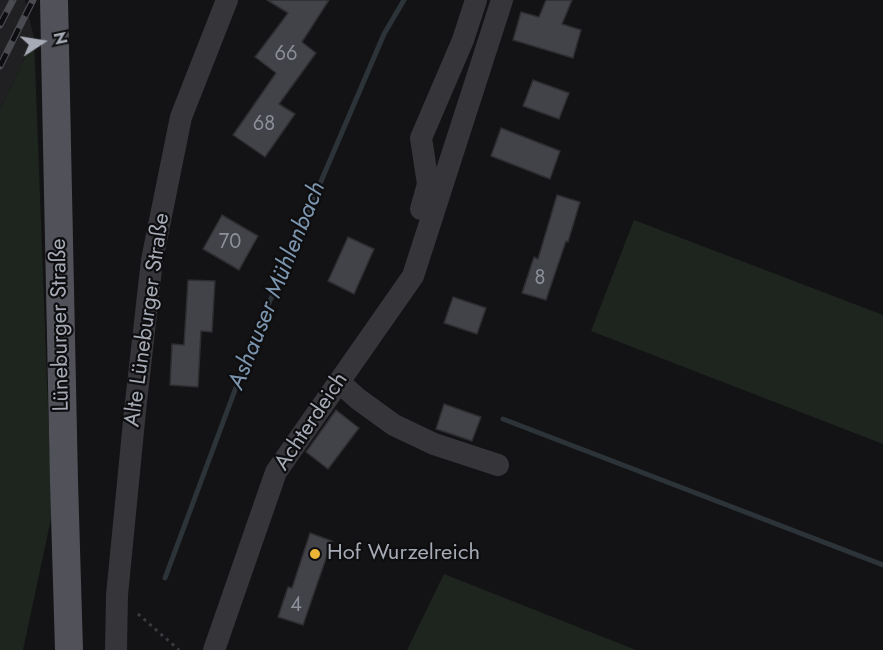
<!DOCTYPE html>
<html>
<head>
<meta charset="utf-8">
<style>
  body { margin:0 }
  #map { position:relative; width:883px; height:650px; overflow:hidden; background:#131315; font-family:Jost,sans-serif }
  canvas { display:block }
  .north { position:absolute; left:12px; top:12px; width:60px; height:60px; -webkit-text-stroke:4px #0e0e10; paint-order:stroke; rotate:78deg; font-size:16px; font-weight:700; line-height:24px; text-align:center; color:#a5aab5 }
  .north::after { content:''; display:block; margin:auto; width:21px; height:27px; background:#a5aab5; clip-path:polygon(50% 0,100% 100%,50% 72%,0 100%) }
</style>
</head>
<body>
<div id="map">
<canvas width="883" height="650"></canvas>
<div class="north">N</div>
</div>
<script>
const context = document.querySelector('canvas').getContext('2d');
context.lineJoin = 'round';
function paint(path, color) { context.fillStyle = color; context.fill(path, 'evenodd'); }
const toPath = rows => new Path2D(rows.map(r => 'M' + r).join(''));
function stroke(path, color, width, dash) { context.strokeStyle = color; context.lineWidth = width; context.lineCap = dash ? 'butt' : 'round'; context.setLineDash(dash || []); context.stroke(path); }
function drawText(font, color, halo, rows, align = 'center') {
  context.font = font + ' Jost,sans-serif'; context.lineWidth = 4.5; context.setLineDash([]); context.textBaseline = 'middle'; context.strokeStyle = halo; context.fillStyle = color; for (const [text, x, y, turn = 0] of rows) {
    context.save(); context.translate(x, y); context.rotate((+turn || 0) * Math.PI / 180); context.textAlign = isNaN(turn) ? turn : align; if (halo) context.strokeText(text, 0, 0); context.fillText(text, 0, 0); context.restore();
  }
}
const built = toPath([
  [0,0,25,0,34,38,0,110]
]);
const green = toPath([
  [34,38,52,514,23,650,0,650,0,110],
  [634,220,883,315,883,444,591,331],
  [444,574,636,650,407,650]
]);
const stream = toPath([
  [503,419,883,565],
  [165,578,257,331,384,34,404,0]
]);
const building = toPath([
  [267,0,329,0,302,42,316,53,279,104,295,114,265,157,233,135,276,73,255,57,288,13,267,0],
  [546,0,572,0,562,24,581,30,573,58,513,40,521,12,539,17,546,0],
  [533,80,569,93,559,119,523,106,533,80],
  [501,128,560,151,550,179,491,156,501,128],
  [557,195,580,202,568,242,566,241,546,300,522,293,534,257,538,259,557,195],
  [222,215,258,236,239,270,203,249,222,215],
  [348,237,374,249,354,294,328,281,348,237],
  [188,280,215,281,212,332,201,331,198,387,170,385,172,344,184,345,188,280],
  [453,297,486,308,477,334,444,323,453,297],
  [444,404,481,417,472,441,436,429,444,404],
  [336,410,359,428,328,469,306,452,336,410],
  [310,533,332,541,303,625,278,617,288,587,292,588,310,533]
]);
const path = toPath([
  [138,614,179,650]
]);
const minor = toPath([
  [421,209,428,184,421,138,463,40,476,0],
  [339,382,358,399,394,425,434,444,498,465],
  [116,650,117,595,135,411,152,260,181,117,227,0],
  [214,650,276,472,413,276,502,0]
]);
const major = toPath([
  [54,0,64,481,69,650]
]);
const rail = toPath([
  [0,25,13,0],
  [0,66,33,0]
]);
const markers = [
  [315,554,6,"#ecb435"]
];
const numberNames = [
  ["66",286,55],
  ["68",264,125],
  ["70",230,243],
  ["8",540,279],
  ["4",296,606]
];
const streetNames = [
  ["Alte Lüneburger Straße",148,320,-82],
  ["Lüneburger Straße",61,325,-91],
  ["Achterdeich",312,422,-56]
];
const poiNames = [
  ["Hof Wurzelreich",327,554]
];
const waterNames = [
  ["Ashauser Mühlenbach",278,286,-68]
];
paint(built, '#201f22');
paint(green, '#1e251f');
stroke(stream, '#2c343a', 5);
paint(building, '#424348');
stroke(building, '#2e2d31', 1.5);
stroke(path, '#3b3c41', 3, [3, 4.5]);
stroke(minor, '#35353a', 22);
stroke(major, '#515259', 28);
stroke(rail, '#4a4b51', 7);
stroke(rail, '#0e0e10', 4.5, [14]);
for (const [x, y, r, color] of markers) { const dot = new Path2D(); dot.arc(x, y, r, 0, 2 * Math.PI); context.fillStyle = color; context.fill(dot); stroke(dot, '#0e0e10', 2); }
drawText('20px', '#8c909a', null, numberNames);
drawText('22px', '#a5aab5', '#0e0e10', streetNames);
drawText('22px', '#a5aab5', '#0e0e10', poiNames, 'left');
drawText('italic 24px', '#7d96af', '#0e0e10', waterNames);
</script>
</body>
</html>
